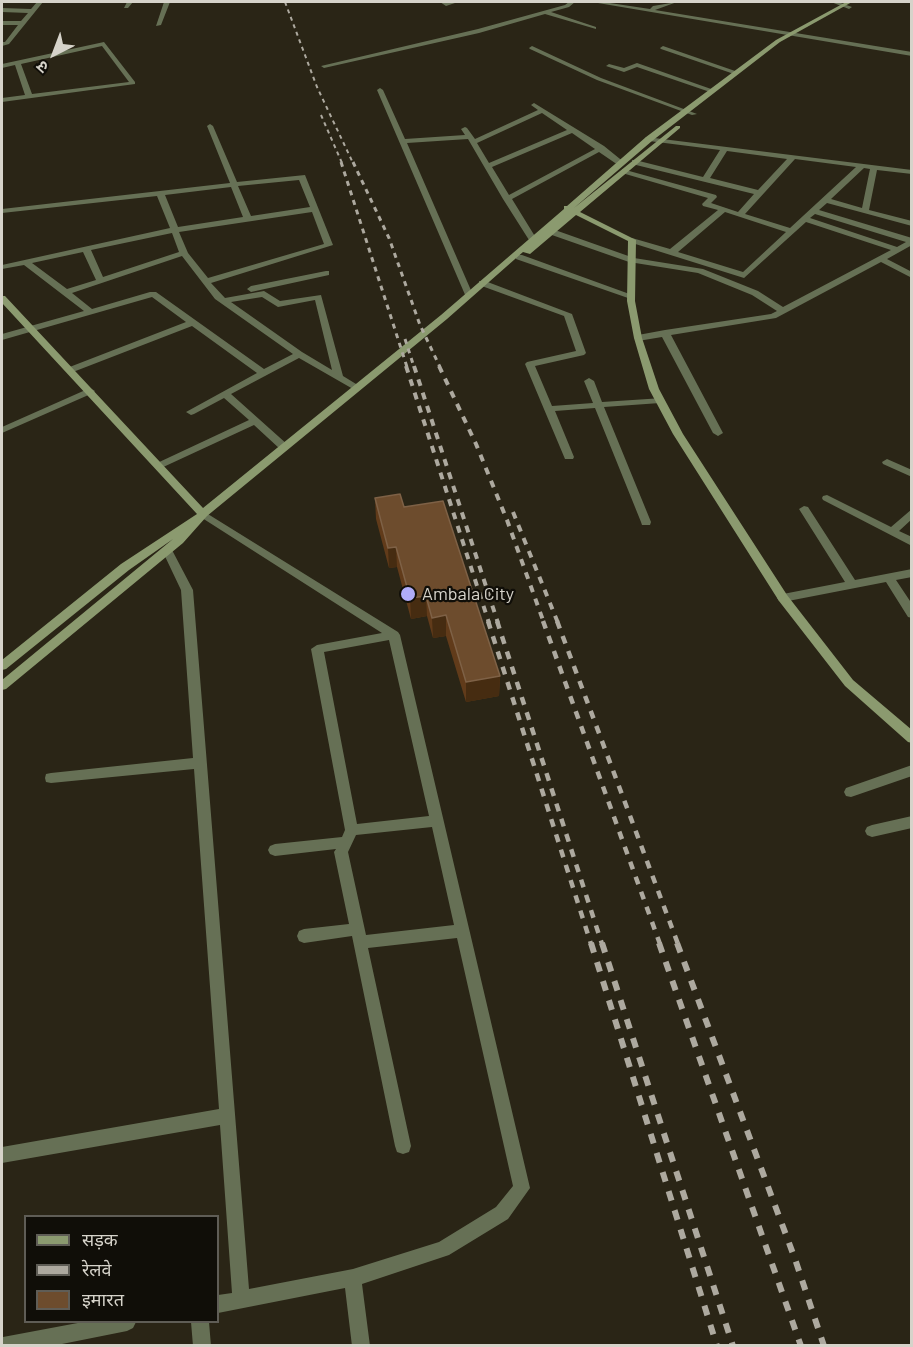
<!DOCTYPE html>
<html>
<head>
<meta charset="utf-8">
<style>
  body { margin:0 }
  #map { position:relative; width:913px; height:1347px; overflow:hidden; background:#2a2516; font-family:Barlow,"Noto Sans Devanagari",sans-serif }
  canvas { display:block }
  .frame { position:absolute; inset:0; border:3px solid #d6d3ca; pointer-events:none }
  .legend { position:absolute; left:24px; top:1215px; width:195px; height:108px; box-sizing:border-box; background:#100e08; border:2px solid #5f5d56; margin:0; padding:8px 10px; list-style:none; font-size:18px; color:#d6d3ca }
  .legend li { display:flex; align-items:center; gap:12px; height:30px }
  .legend b { width:30px; border:2px solid #5f5d56 }
  .north { position:absolute; left:24px; top:24px; width:60px; height:60px; -webkit-text-stroke:4px #100e08; paint-order:stroke; rotate:222deg; font-size:16px; font-weight:700; line-height:24px; text-align:center; color:#d6d3ca }
  .north::after { content:''; display:block; margin:auto; width:21px; height:27px; background:#d6d3ca; clip-path:polygon(50% 0,100% 100%,50% 72%,0 100%) }
</style>
</head>
<body>
<div id="map">
<canvas width="913" height="1347"></canvas>
<div class="frame"></div>
<ul class="legend">
<li><b style="height:8px;background:#8b9a6f"></b>सड़क</li>
<li><b style="height:8px;background:#ada99f"></b>रेलवे</li>
<li><b style="height:16px;background:#6d4c2d"></b>इमारत</li>
</ul>
<div class="north">उ</div>
</div>
<script>
const context = document.querySelector('canvas').getContext('2d');
context.lineJoin = 'round';
const toPath = rows => new Path2D(rows.map(r => 'M' + r).join(''));
function paint(path, color) { context.fillStyle = color; context.fill(path, 'evenodd'); }
function stroke(path, color, width, dash) { context.strokeStyle = color; context.lineWidth = width; context.lineCap = dash ? 'butt' : 'round'; context.setLineDash(dash || []); context.stroke(path); }
function drawText(font, color, halo, rows, align = 'center') {
  context.font = font + ' Barlow,sans-serif'; context.lineWidth = 4.5; context.setLineDash([]); context.textBaseline = 'middle'; context.strokeStyle = halo; context.fillStyle = color; for (const [text, x, y, turn = 0] of rows) {
    context.save(); context.translate(x, y); context.rotate((+turn || 0) * Math.PI / 180); context.textAlign = isNaN(turn) ? turn : align; if (halo) context.strokeText(text, 0, 0); context.fillText(text, 0, 0); context.restore();
  }
}
const street = toPath([
  [37,2,43,2,9,44,2,46,2,42,5,42,18,25,2,25,2,21,21,21,28,13,2,12,2,8,31,9,37,2],
  [127,2,133,2,128,8,124,8,127,2],
  [164,2,170,2,161,25,156,26,164,2],
  [440,2,458,2,446,6,440,2],
  [569,2,575,2,569,7,551,12,596,27,596,29,545,14,479,33,324,68,321,66,478,29,565,5,569,2],
  [592,2,603,2,650,9,653,6,677,2,655,10,912,52,912,56,592,2],
  [831,2,838,2,852,7,849,9,831,2],
  [104,42,135,82,135,84,2,102,2,98,25,95,15,65,2,68,2,64,104,42],
  [102,46,129,82,32,94,21,64,102,46],
  [532,46,601,78,697,114,692,115,597,80,530,49,529,48,532,46],
  [663,46,738,72,739,73,734,74,661,49,660,48,663,46],
  [637,63,714,90,715,91,710,92,637,67,624,72,606,66,609,64,624,68,637,63],
  [380,88,383,90,405,139,465,135,461,129,465,127,467,128,475,139,538,110,531,105,534,103,604,146,625,163,618,165,599,152,512,199,536,238,532,240,529,240,503,199,468,139,407,143,473,295,466,297,377,90,380,88],
  [542,113,567,130,489,163,477,143,542,113],
  [572,133,595,149,509,195,492,167,572,133],
  [210,124,213,126,237,182,305,175,333,245,211,283,225,298,264,291,280,301,321,295,343,376,361,387,359,389,353,389,299,358,231,394,288,445,288,449,280,449,254,425,159,469,155,468,155,464,249,420,224,398,194,414,191,415,186,412,257,373,192,326,73,372,67,372,67,368,186,322,152,297,2,340,2,334,84,311,24,265,2,269,2,265,170,228,157,196,2,213,2,209,230,183,207,126,210,124],
  [299,180,310,207,251,216,238,186,299,180],
  [231,187,243,217,178,227,165,195,231,187],
  [312,212,324,244,208,278,188,253,179,232,312,212],
  [172,233,179,252,103,277,91,250,172,233],
  [83,252,96,280,67,289,32,263,83,252],
  [182,256,215,299,293,354,264,369,156,292,150,292,92,309,72,293,182,256],
  [262,297,278,307,315,300,332,370,302,352,231,302,262,297],
  [646,137,912,170,912,174,877,170,869,210,912,221,912,226,827,203,819,210,912,238,912,245,887,259,912,272,912,278,881,262,776,318,671,335,723,433,718,436,713,433,662,337,638,341,634,338,638,335,665,330,771,314,777,311,752,295,698,273,629,262,549,234,549,230,555,230,634,258,703,269,758,291,783,307,891,250,806,222,744,278,629,242,629,238,632,238,670,249,718,210,703,206,702,204,708,198,622,173,622,169,716,195,717,197,711,203,738,212,754,194,632,164,632,160,635,160,703,177,720,150,649,141,645,139,646,137],
  [727,151,787,159,758,190,710,178,727,151],
  [795,159,856,167,790,228,745,214,795,159],
  [864,168,870,169,862,208,831,199,864,168],
  [725,212,786,232,743,272,678,252,725,212],
  [815,214,906,242,897,247,810,218,815,214],
  [516,255,522,255,635,296,628,298,516,259,516,255],
  [326,271,329,271,329,275,251,292,247,289,251,286,326,271],
  [479,281,485,281,572,314,586,353,584,355,535,366,552,406,593,403,584,381,589,378,594,381,602,402,663,398,663,402,660,403,604,407,651,522,650,525,642,525,641,522,595,408,555,411,574,457,573,459,565,459,525,364,527,362,576,351,564,316,479,285,479,281],
  [90,388,95,391,93,393,2,433,2,427,90,388],
  [887,459,912,470,912,477,883,464,882,462,887,459],
  [827,495,891,527,912,509,912,519,899,531,912,537,912,546,823,500,822,498,823,496,827,495],
  [804,506,808,507,855,580,912,569,912,577,896,580,912,604,912,618,908,617,886,582,783,602,779,601,777,598,783,594,845,582,799,509,804,506],
  [203,511,398,632,400,635,530,1188,508,1219,449,1255,362,1284,370,1346,352,1346,345,1288,218,1313,218,1295,232,1293,220,1125,2,1163,2,1147,219,1109,194,769,51,783,46,782,45,778,46,774,51,773,193,758,181,590,162,550,167,546,172,550,193,590,249,1289,353,1269,439,1242,496,1207,513,1186,457,938,368,948,411,1146,409,1152,403,1154,397,1152,395,1146,352,936,304,943,299,941,297,936,299,931,304,929,349,924,334,852,336,849,275,856,270,854,268,850,270,846,275,844,342,837,345,830,311,649,317,645,382,633,199,516,198,514,203,511],
  [389,640,429,816,357,824,324,652,389,640],
  [432,827,454,925,366,935,348,852,356,835,432,827],
  [912,765,912,776,851,797,846,796,844,792,846,788,912,765],
  [912,816,912,828,872,837,867,835,865,831,867,827,872,825,912,816],
  [83,1322,136,1322,133,1328,127,1331,52,1346,2,1346,3,1337,83,1322],
  [191,1322,209,1322,211,1346,193,1346,191,1322]
]);
const secondary = toPath([
  [846,2,852,2,780,42,652,141,574,208,676,126,680,126,680,128,580,212,636,240,635,301,642,338,659,389,683,434,787,595,853,680,912,730,912,743,908,742,845,686,779,601,673,434,649,389,634,338,627,301,628,241,576,215,530,254,523,252,447,319,207,516,183,543,6,689,2,690,2,680,173,539,129,570,6,669,2,670,2,660,121,564,197,514,2,303,2,296,5,296,203,508,441,315,564,209,564,206,567,206,646,137,776,40,846,2]
]);
const railFar4 = toPath([
  [285,2,317,87,353,163],
  [321,115,342,163]
]);
const railFar3 = toPath([
  [341,162,407,367],
  [353,162,389,238,420,325,440,367],
  [405,339,414,367]
]);
const railFar2 = toPath([
  [406,366,489,623],
  [414,366,498,623],
  [439,366,476,444,507,520,544,623],
  [513,512,558,623]
]);
const railFar1 = toPath([
  [488,621,591,944],
  [497,621,602,944],
  [543,621,660,944],
  [557,621,678,944]
]);
const rail = toPath([
  [591,943,717,1346],
  [602,943,733,1346],
  [659,943,801,1346],
  [677,943,795,1259,824,1346]
]);
const wall = toPath([
  [375,498,404,507,500,676,499,696,466,702,446,636,433,638,427,616,411,619,397,567,389,568,376,519]
]);
const shadedWall = toPath([
  [396,547,397,567,389,568,388,548],
  [426,596,427,616,411,619,410,598],
  [446,615,446,636,433,638,432,618],
  [500,676,499,696,466,702,466,682]
]);
const building = toPath([
  [400,494,404,507,443,501,500,676,466,682,446,615,432,618,426,596,410,598,396,547,388,548,375,498,400,494]
]);
const markers = [
  [408,594,8,"#b0adfa"]
];
const poiNames = [
  ["Ambala City",422,594]
];
paint(street, '#667055');
paint(secondary, '#8b9a6f');
stroke(railFar4, '#ada99f', 2, [4, 4]);
stroke(railFar3, '#ada99f', 3, [5, 5]);
stroke(railFar2, '#ada99f', 4, [7, 7]);
stroke(railFar1, '#ada99f', 4.5, [8, 8]);
stroke(rail, '#ada99f', 6, [10, 10]);
paint(wall, '#613b1a');
paint(shadedWall, '#462c11');
paint(building, '#6d4c2d');
stroke(building, '#7e6146', 1.5);
for (const [x, y, r, color] of markers) { const dot = new Path2D(); dot.arc(x, y, r, 0, 2 * Math.PI); context.fillStyle = color; context.fill(dot); stroke(dot, '#100e08', 2); }
drawText('18px', '#d6d3ca', '#100e08', poiNames, 'left');
</script>
</body>
</html>
